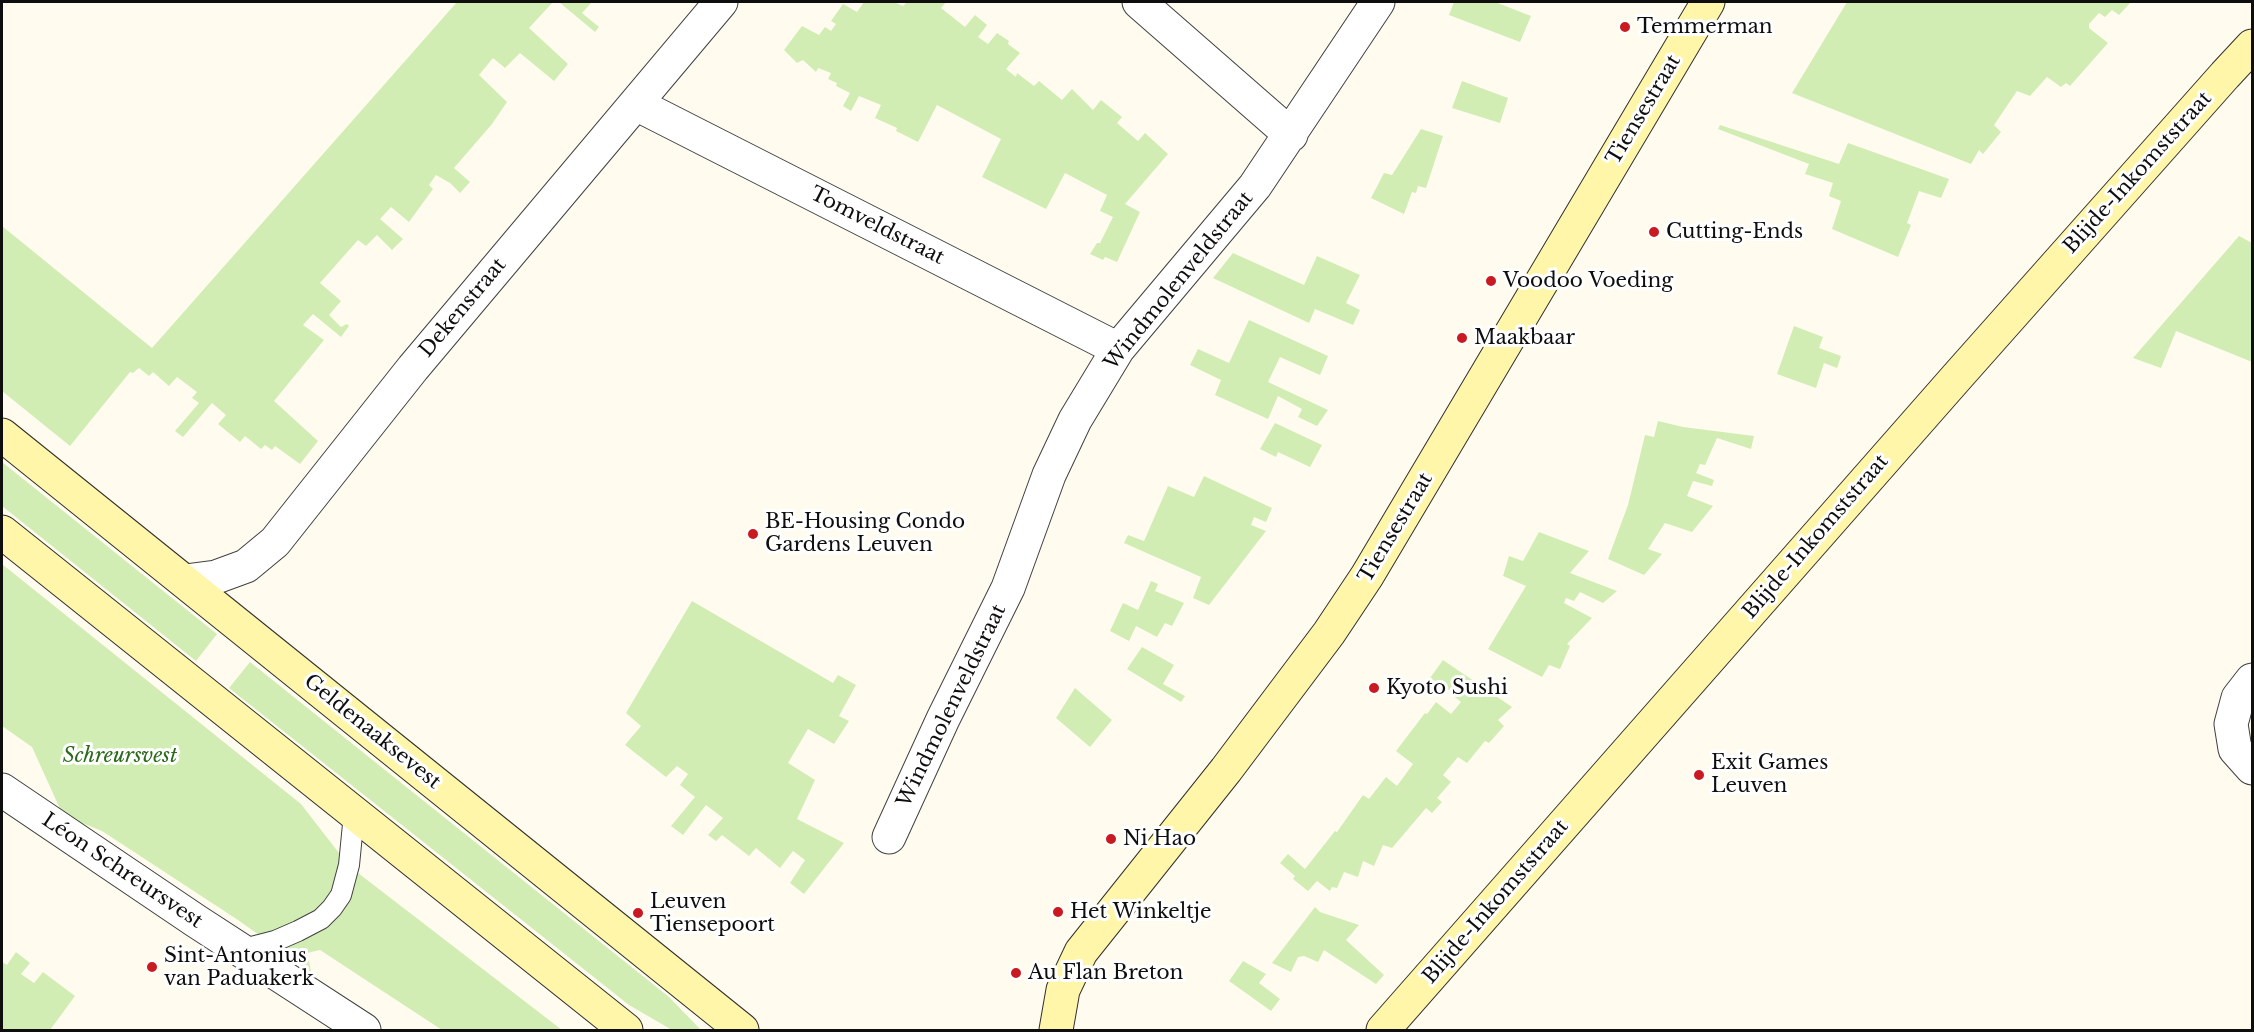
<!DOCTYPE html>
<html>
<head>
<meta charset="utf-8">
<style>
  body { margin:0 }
  #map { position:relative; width:2254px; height:1032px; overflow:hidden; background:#fffcef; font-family:"Libre Baskerville",serif }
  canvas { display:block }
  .frame { position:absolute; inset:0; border:3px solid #0e0e0e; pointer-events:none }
</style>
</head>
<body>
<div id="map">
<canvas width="2254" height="1032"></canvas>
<div class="frame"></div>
</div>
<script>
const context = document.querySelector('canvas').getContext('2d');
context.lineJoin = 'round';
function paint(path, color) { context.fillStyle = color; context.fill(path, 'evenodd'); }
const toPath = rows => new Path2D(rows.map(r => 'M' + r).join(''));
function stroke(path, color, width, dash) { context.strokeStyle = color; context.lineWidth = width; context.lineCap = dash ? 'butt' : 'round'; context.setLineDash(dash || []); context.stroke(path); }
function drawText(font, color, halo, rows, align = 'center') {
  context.font = font + ' "Libre Baskerville",serif'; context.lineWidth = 6; context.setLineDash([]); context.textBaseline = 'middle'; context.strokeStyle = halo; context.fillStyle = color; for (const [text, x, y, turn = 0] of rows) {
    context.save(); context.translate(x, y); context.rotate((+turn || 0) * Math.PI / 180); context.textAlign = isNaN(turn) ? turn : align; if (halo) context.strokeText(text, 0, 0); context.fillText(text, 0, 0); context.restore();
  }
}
const green = toPath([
  [457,2,553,2,529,28,568,64,554,81,520,53,505,68,493,58,479,75,507,102,492,124,454,168,470,182,460,193,450,183,436,175,429,185,433,189,409,222,391,207,380,219,403,239,392,250,377,235,366,246,358,240,320,283,341,301,329,315,341,327,347,324,349,326,341,337,313,314,303,325,324,340,274,401,318,441,300,464,275,446,272,450,265,445,261,449,245,436,240,442,218,424,226,415,212,403,183,437,175,431,199,403,192,398,197,392,177,377,169,386,153,372,149,376,139,368,133,373,130,372,70,446,2,391,2,226,152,348],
  [559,2,592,2,582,13,599,27,595,32],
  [864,2,894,2,903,6,907,2,946,2,941,8,965,27,975,15,987,25,978,37,988,44,997,33,1009,41,1008,44,1020,53,1006,69,1016,77,1017,73,1034,86,1039,81,1062,100,1072,89,1093,110,1101,100,1122,117,1117,123,1138,141,1145,133,1168,154,1125,204,1140,212,1117,262,1105,257,1103,260,1090,254,1097,243,1100,243,1113,217,1100,211,1107,195,1065,173,1046,209,982,177,1001,139,937,105,918,142,896,131,897,128,875,118,881,105,859,96,851,111,843,106,850,93,836,86,837,83,828,79,831,73,818,68,816,72,803,60,797,63,784,50,802,26,819,35,825,27,831,31,836,24,831,21,843,4,857,12],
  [1454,2,1495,2,1531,16,1520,42,1449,15],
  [1847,2,2131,2,2119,15,2112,10,2105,17,2099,13,2089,24,2089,28,2108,43,2070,86,2066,83,2061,87,2047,77,2030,96,2017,91,1994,125,2001,132,1983,154,1979,150,1971,164,1792,93],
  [1462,81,1508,98,1500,123,1452,108],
  [1720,125,1839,164,1848,143,1949,179,1941,198,1919,191,1907,223,1911,225,1898,257,1832,229,1841,201,1829,196,1833,183,1805,174,1809,164,1718,129],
  [1421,129,1443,136,1426,188,1418,186,1416,193,1412,192,1404,214,1371,198,1384,173,1392,175],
  [2239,236,2252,243,2252,362,2176,331,2161,368,2133,358],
  [1233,253,1304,285,1317,256,1360,275,1346,303,1360,310,1353,325,1315,309,1309,323,1213,278],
  [1249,320,1328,356,1320,375,1280,357,1268,382,1328,410,1317,426,1298,417,1302,409,1278,396,1268,419,1215,395,1221,380,1190,365,1198,349,1229,363],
  [1794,326,1823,337,1819,348,1841,356,1837,368,1824,363,1816,388,1777,374],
  [1658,421,1683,427,1754,436,1751,449,1717,438,1705,465,1700,464,1696,473,1714,480,1712,486,1693,481,1687,496,1713,506,1692,532,1665,523,1648,549,1662,554,1644,575,1608,559,1628,505,1645,435,1654,437],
  [1275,423,1322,445,1310,467,1278,452,1276,457,1260,449],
  [2,462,217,634,196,661,2,506],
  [1204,476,1272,508,1266,522,1254,517,1251,525,1266,531,1209,605,1193,598,1201,577,1124,543,1128,535,1144,541,1168,486,1194,497],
  [1539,532,1589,551,1570,573,1617,591,1603,603,1580,592,1574,601,1566,598,1564,603,1592,618,1567,644,1570,646,1560,669,1549,665,1542,677,1488,649,1526,586,1503,576,1509,556,1523,561],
  [2,564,301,804,349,866,562,1030,442,1030,320,950,307,953,313,980,300,964,238,920,102,831,72,819,61,811,32,747,2,726],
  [1151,581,1158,584,1155,591,1184,603,1172,626,1165,623,1157,637,1136,626,1129,641,1110,631,1123,603,1138,610],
  [692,601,833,683,838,675,856,685,839,716,849,721,834,744,808,729,788,763,815,780,797,819,844,843,804,894,790,883,805,860,793,851,780,868,756,848,749,856,722,835,716,841,708,835,723,818,706,805,683,835,671,826,695,797,680,785,688,774,677,766,666,777,625,745,641,726,626,713],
  [1142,647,1174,665,1163,684,1185,696,1181,702,1127,669],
  [1443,660,1512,707,1498,720,1504,726,1489,743,1485,741,1467,763,1458,757,1443,775,1451,782,1437,798,1442,802,1432,813,1426,808,1392,848,1383,845,1374,866,1363,861,1358,877,1344,872,1337,888,1332,887,1330,891,1317,881,1308,891,1293,879,1295,876,1280,863,1288,854,1305,869,1335,831,1337,832,1363,795,1369,799,1386,777,1397,786,1413,764,1396,751,1425,713,1427,714,1436,702,1451,714,1461,702,1450,693,1451,691,1430,678],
  [250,662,669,997,701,1030,672,1030,629,1005,229,688],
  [1075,688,1112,720,1090,747,1056,718],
  [1315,907,1320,912,1359,925,1346,940,1384,975,1376,984,1324,950,1318,962,1304,956,1298,957,1291,972,1272,963],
  [16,952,30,963,21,974,34,983,43,972,75,996,50,1030,2,1030,2,962,7,965],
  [1243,961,1266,974,1259,983,1280,999,1271,1011,1229,981]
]);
const lane = toPath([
  [240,950,275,941,298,931,321,919,332,908,341,895,349,865,354,814]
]);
const street = toPath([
  [1139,2,1291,135],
  [636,104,1118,349],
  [185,581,216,577,246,566,275,542,413,368,721,2],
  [2252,680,2238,698,2231,724,2235,749,2252,768],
  [2,790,196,921,364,1030],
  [889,837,943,719,1008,588,1049,475,1075,420,1118,349,1255,186,1378,2]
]);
const secondary = toPath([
  [2,435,742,1030],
  [2,532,626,1030],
  [1056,1030,1063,990,1081,952,1226,770,1329,633,1367,576,1708,2],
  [1383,1030,1956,378,2225,75,2252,46]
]);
const markers = [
  [1625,27,6,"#ca1a21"],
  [1654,232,6,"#ca1a21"],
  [1491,281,6,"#ca1a21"],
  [1462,338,6,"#ca1a21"],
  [753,534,6,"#ca1a21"],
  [1374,688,6,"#ca1a21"],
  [1699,775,6,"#ca1a21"],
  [1111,839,6,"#ca1a21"],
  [1058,912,6,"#ca1a21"],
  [638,913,6,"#ca1a21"],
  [152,967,6,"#ca1a21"],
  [1016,973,6,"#ca1a21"]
];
const poiNames = [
  ["Temmerman",1637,27],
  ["Cutting-Ends",1666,232],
  ["Voodoo Voeding",1503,281],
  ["Maakbaar",1474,338],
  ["BE-Housing Condo",765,522],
  ["Gardens Leuven",765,545],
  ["Kyoto Sushi",1386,688],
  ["Exit Games",1711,763],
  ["Leuven",1711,786],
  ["Ni Hao",1123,839],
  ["Leuven",650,902],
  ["Tiensepoort",650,925],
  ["Het Winkeltje",1070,912],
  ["Sint-Antonius",164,956],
  ["van Paduakerk",164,979],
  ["Au Flan Breton",1028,973]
];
const streetNames = [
  ["Tiensestraat",1644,110,-59],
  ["Blijde-Inkomststraat",2138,173,-48],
  ["Tomveldstraat",877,226,27],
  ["Windmolenveldstraat",1179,281,-51],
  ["Dekenstraat",463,308,-50],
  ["Tiensestraat",1396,528,-59],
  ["Blijde-Inkomststraat",1816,537,-49],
  ["Windmolenveldstraat",952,706,-64],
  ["Geldenaaksevest",372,732,39],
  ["Léon Schreursvest",122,871,34],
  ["Blijde-Inkomststraat",1496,902,-49]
];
const parkNames = [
  ["Schreursvest",120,756]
];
paint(green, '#d1edb4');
stroke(lane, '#414141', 22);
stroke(street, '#414141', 35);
stroke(secondary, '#303030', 35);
stroke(lane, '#fff', 20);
stroke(street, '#fff', 33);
stroke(secondary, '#fff6aa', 33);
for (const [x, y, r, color] of markers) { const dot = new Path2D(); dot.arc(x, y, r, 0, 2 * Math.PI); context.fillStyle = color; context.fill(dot); stroke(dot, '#fff', 2); }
drawText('20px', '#0e0e0e', '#fff', poiNames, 'left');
drawText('20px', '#0e0e0e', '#fff', streetNames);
drawText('italic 20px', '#296b18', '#fff', parkNames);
</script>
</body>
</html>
